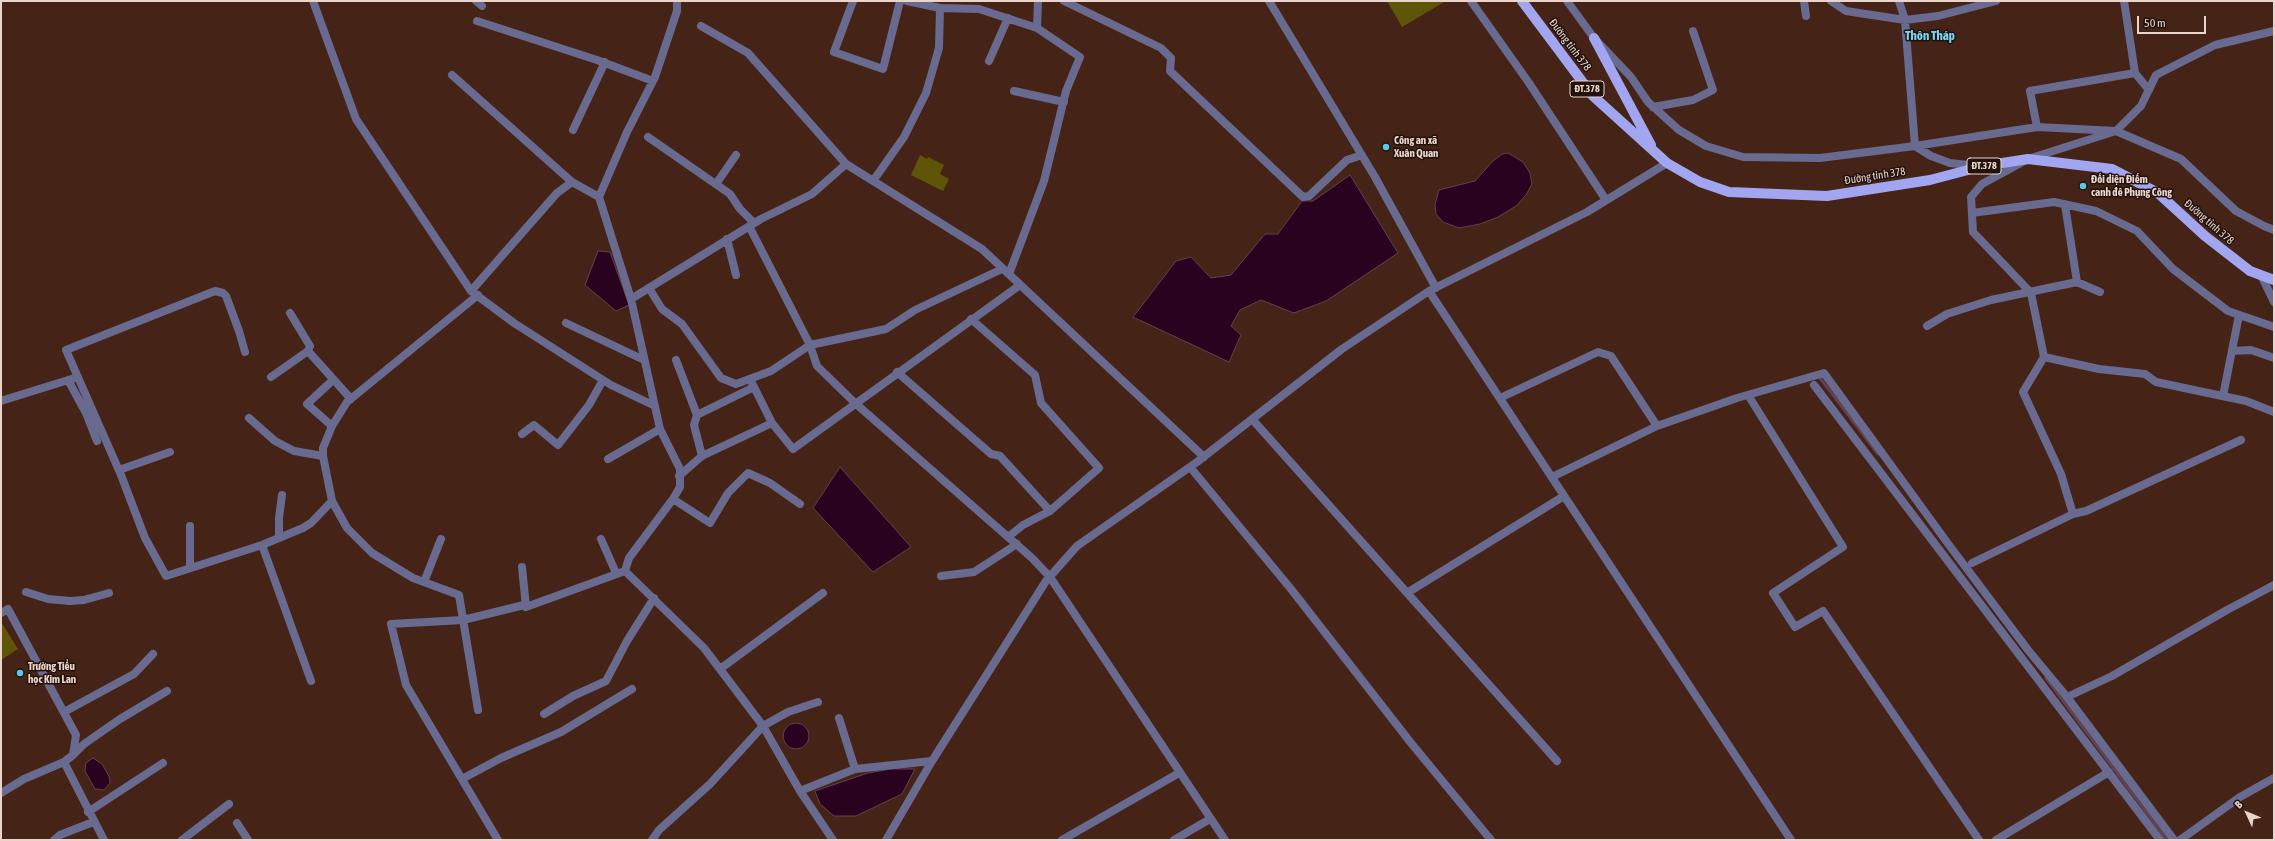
<!DOCTYPE html>
<html>
<head>
<meta charset="utf-8">
<style>
  body { margin:0 }
  #map { position:relative; width:2275px; height:841px; overflow:hidden; background:#452417; font-family:"Asap Condensed",sans-serif }
  canvas { display:block }
  .frame { position:absolute; inset:0; border:2px solid #ead4cb; pointer-events:none }
  .north { position:absolute; left:2227px; top:793px; width:40px; height:40px; -webkit-text-stroke:3px #21120c; paint-order:stroke; rotate:314deg; font-size:11px; font-weight:700; line-height:16px; text-align:center; color:#ead4cb }
  .north::after { content:''; display:block; margin:auto; width:14px; height:18px; background:#ead4cb; clip-path:polygon(50% 0,100% 100%,50% 72%,0 100%) }
  .scale { position:absolute; left:2137px; top:16px; width:69px; height:18px; box-sizing:border-box; border:2px solid #ead4cb; border-top:0; padding-left:5px; font-size:12px; line-height:14px; white-space:nowrap; color:#ead4cb; -webkit-text-stroke:3px #21120c; paint-order:stroke }
</style>
</head>
<body>
<div id="map">
<canvas width="2275" height="841"></canvas>
<div class="frame"></div>
<div class="north">B</div>
<div class="scale">50 m</div>
</div>
<script>
const context = document.querySelector('canvas').getContext('2d');
context.lineJoin = 'round';
function paint(path, color) { context.fillStyle = color; context.fill(path, 'evenodd'); }
const toPath = rows => new Path2D(rows.map(r => 'M' + r).join(''));
function stroke(path, color, width, dash) { context.strokeStyle = color; context.lineWidth = width; context.lineCap = dash ? 'butt' : 'round'; context.setLineDash(dash || []); context.stroke(path); }
function drawText(font, color, halo, rows, align = 'center') {
  context.font = font + ' "Asap Condensed",sans-serif'; context.lineWidth = 3; context.setLineDash([]); context.textBaseline = 'middle'; context.strokeStyle = halo; context.fillStyle = color; for (const [text, x, y, turn = 0] of rows) {
    context.save(); context.translate(x, y); context.rotate((+turn || 0) * Math.PI / 180); context.textAlign = isNaN(turn) ? turn : align; if (halo) context.strokeText(text, 0, 0); context.fillText(text, 0, 0); context.restore();
  }
}
const green = toPath([
  [1387,1,1446,1,1402,27],
  [920,155,927,159,928,157,944,165,940,174,949,179,943,191,911,175],
  [1,622,18,649,1,660]
]);
const water = toPath([
  [1508,153,1523,162,1530,173,1532,184,1526,195,1516,206,1498,217,1480,224,1459,228,1443,222,1436,214,1435,205,1439,190,1475,181,1493,161,1502,154,1508,153],
  [1350,175,1398,253,1326,301,1294,313,1261,300,1240,310,1231,326,1241,335,1229,362,1133,317,1176,261,1191,257,1211,278,1231,275,1265,234,1278,234,1302,201,1313,201,1350,175],
  [598,251,610,252,629,305,616,311,585,285,598,251],
  [840,467,911,547,873,572,813,508,840,467],
  '783 736a13 13 0 1 1 26 0a13 13 0 1 1-26 0Z',
  [93,758,102,764,109,776,110,783,104,790,95,789,85,771,86,763,93,758],
  [891,769,915,769,902,794,856,816,834,816,820,804,815,791,868,773,891,769]
]);
const stream = toPath([
  [1820,378,1878,454],
  [2046,678,2167,840]
]);
const minor = toPath([
  [313,1,356,119,471,291,514,323,611,385,655,406],
  [476,1,482,6],
  [677,1,677,11,655,77,627,132,599,197,631,299,660,429,680,469,680,487,673,499,629,558,625,571,704,648,763,726,800,791,855,769,932,761],
  [853,1,834,52,883,69,900,1],
  [1064,1,1161,48,1171,58,1170,71,1303,197,1309,196,1347,160,1362,155],
  [1269,1,1375,177,1436,288],
  [1471,1,1529,83,1606,200],
  [1567,1,1594,38,1631,77,1648,102,1679,130,1706,146,1743,157,1820,158,1915,146,2037,127,2116,131,2181,159,2236,211,2264,226,2274,230],
  [1804,1,1806,16],
  [1831,1,1846,11,1905,20,1938,16,1996,1],
  [1899,1,1905,20,1915,146,1931,156,1950,163,1978,166],
  [2124,1,2135,73,2149,90],
  [940,8,979,9,1037,28,1080,57,1066,91,1044,181,1009,274],
  [477,21,597,60,653,81],
  [701,26,748,53,846,164,982,249,1204,457],
  [1037,28,1038,1],
  [989,61,1008,18],
  [452,75,572,182],
  [1014,91,1064,102],
  [1653,107,1693,100,1713,90,1693,31],
  [2037,127,2030,91,2135,73],
  [573,130,605,62],
  [648,137,730,194,740,209,754,223],
  [873,181,904,137,926,93,939,48,940,8,907,1],
  [716,184,736,155],
  [2065,205,2077,282],
  [1972,213,2054,202,2096,211,2137,231,2173,269,2228,311,2274,327],
  [749,226,810,345,817,366,855,403,1032,558,1050,577,1225,840],
  [727,239,736,275],
  [2261,275,2274,302],
  [649,288,662,309,682,324,721,378,736,384,771,371,810,345,886,329,915,310,1002,269],
  [471,291,557,193,572,182,599,197],
  [1429,291,1791,840],
  [478,295,347,402,332,426,323,448,323,456,332,501,347,528,372,553,413,578,459,595,478,710],
  [631,299,761,219,812,194,846,164],
  [290,313,310,346,308,351],
  [971,319,1035,375,1041,403,1099,468,1050,511,1023,525,1008,537],
  [566,323,644,360],
  [1927,326,1947,314,1991,300,2077,282,2100,292],
  [2232,351,2251,350,2274,358],
  [245,352,239,331,226,296,223,293,215,291,66,350,121,475,145,538,166,576,262,545,303,528,311,523,332,501],
  [2044,357,2099,369,2145,374,2156,382,2246,401,2274,412],
  [676,360,697,415,694,425,702,456],
  [897,372,991,454,1000,456,1050,511],
  [271,377,308,351,351,399],
  [750,379,772,423,793,449,1020,285],
  [68,380,86,413,97,441],
  [1814,385,2160,840],
  [1748,395,1843,547,1773,593,1795,627,1823,611,1979,840],
  [2223,396,2239,315],
  [1500,398,1598,352,1611,356,1657,426],
  [1,401,78,377],
  [697,415,754,387],
  [249,418,275,441,294,451,323,456],
  [1252,419,1557,761],
  [332,426,307,404,333,380],
  [522,434,534,425,558,445,589,405,603,380],
  [608,459,660,429],
  [1190,467,1291,589,1411,743,1491,840],
  [119,470,170,452],
  [679,476,702,456,772,423],
  [1552,477,1657,426,1737,398,1824,373,1949,545,2028,650,2067,697,2174,840],
  [673,499,710,523,728,493,748,473,770,483,800,504],
  [2073,514,2086,511,2241,440],
  [190,526,190,568],
  [279,538,279,518,282,495],
  [601,539,616,573],
  [262,545,311,681],
  [1972,563,2073,514,2061,474,2023,392,2044,357,2031,293,1973,232,1971,197,1982,184,2028,159,2116,131,2141,106,2156,75,2215,45,2274,31],
  [522,567,526,607],
  [941,576,974,572,1017,544],
  [424,582,441,539],
  [26,592,48,599,70,601,84,600,109,593],
  [1407,593,1564,496],
  [1,613,8,609,76,735,73,755,64,762,104,840],
  [720,669,823,593],
  [2067,697,2112,676,2227,610,2274,585],
  [64,712,134,674,153,654],
  [544,714,573,696,606,681,627,641,654,598],
  [839,718,855,769],
  [73,755,84,744,120,719,167,691],
  [462,779,501,758,561,732,632,689],
  [800,791,833,840],
  [1,793,24,779,64,762],
  [88,812,163,763],
  [237,823,248,840],
  [54,840,60,835,93,822],
  [182,840,229,804],
  [498,840,406,685,391,624,463,620,524,605,526,607,625,571],
  [652,840,659,830,710,784,763,726,788,712,818,702],
  [886,840,932,761,1046,581,1077,546,1197,462,1342,349,1429,291,1587,212,1667,163],
  [1062,840,1179,773],
  [1174,840,1210,819],
  [1996,840,2109,772],
  [2180,840,2240,797,2274,778]
]);
const primary = toPath([
  [1522,1,1593,96,1667,163,1700,182,1729,192,1827,196,1930,180,1983,166,2028,159,2112,169,2158,193,2205,236,2250,271,2274,280],
  [1594,38,1651,145]
]);
const markers = [
  [1386,147,4,"#5dc7e8"],
  [2083,186,4,"#5dc7e8"],
  [20,673,4,"#5dc7e8"]
];
const shields = [
  [1587,89,34],
  [1984,166,34]
];
const shieldNames = [
  ["ĐT.378",1587,89],
  ["ĐT.378",1984,166]
];
const streetNames = [
  ["Đường tỉnh 378",1570,45,53],
  ["Đường tỉnh 378",1875,176,-9],
  ["Đường tỉnh 378",2209,222,41]
];
const poiNames = [
  ["Công an xã",1394,141],
  ["Xuân Quan",1394,154],
  ["Đối diện Điếm",2091,180],
  ["canh đê Phụng Công",2091,193],
  ["Trường Tiểu",28,667],
  ["học Kim Lan",28,680]
];
const quarterNames = [
  ["Thôn Tháp",1930,36]
];
paint(green, '#5f5508');
paint(water, '#28021e');
stroke(water, '#624152', 1);
stroke(stream, '#624152', 3);
stroke(minor, '#686b8f', 8);
stroke(primary, '#a2a6f1', 10);
for (const [x, y, r, color] of markers) { const dot = new Path2D(); dot.arc(x, y, r, 0, 2 * Math.PI); context.fillStyle = color; context.fill(dot); stroke(dot, '#21120c', 1.5); }
for (const [x, y, w] of shields) { const box = new Path2D(); box.roundRect(x - w / 2, y - 8, w, 16, 3); context.fillStyle = '#21120c'; context.fill(box); stroke(box, '#ead4cb', 1); }
drawText('bold 10px', '#ead4cb', null, shieldNames);
drawText('11px', '#ead4cb', '#21120c', streetNames);
drawText('bold 11px', '#ead4cb', '#21120c', poiNames, 'left');
drawText('bold 13px', '#77d6f5', '#21120c', quarterNames);
</script>
</body>
</html>
